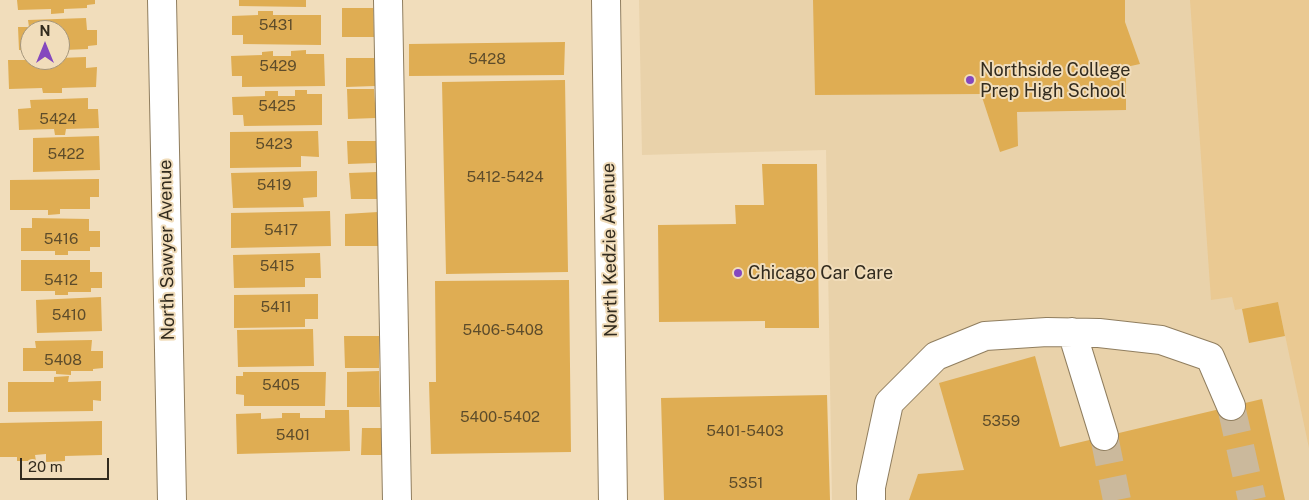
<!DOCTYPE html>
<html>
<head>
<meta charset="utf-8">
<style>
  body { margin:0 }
  #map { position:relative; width:1309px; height:500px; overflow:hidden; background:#f1ddbb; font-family:"Public Sans",sans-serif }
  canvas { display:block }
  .north { position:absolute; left:20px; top:20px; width:50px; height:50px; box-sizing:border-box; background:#f1ddbb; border:1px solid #a5967c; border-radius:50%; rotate:0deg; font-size:14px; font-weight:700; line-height:20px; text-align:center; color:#322b1e }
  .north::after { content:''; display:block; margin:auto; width:18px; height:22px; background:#8548be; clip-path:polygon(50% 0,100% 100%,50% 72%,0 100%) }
  .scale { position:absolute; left:20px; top:458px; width:89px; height:22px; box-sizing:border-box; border:2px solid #322b1e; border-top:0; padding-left:6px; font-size:15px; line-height:18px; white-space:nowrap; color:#322b1e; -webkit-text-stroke:4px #f1ddbb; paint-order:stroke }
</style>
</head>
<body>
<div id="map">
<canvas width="1309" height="500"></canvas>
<div class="north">N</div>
<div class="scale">20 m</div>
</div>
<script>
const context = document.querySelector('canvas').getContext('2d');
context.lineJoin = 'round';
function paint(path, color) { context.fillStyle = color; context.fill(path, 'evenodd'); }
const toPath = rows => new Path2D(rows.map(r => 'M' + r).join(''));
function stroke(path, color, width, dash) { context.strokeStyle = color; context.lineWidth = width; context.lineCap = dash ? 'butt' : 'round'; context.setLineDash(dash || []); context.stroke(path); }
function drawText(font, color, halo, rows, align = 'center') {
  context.font = font + ' "Public Sans",sans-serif'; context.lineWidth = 4; context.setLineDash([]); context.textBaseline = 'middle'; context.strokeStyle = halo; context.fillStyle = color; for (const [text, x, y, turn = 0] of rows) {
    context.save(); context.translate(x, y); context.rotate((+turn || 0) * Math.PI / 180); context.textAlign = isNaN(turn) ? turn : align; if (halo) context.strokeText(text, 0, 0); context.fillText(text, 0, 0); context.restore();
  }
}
const built = toPath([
  [639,0,1309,0,1309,500,832,500,826,150,642,155]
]);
const green = toPath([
  [1190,0,1309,0,1309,448,1278,302,1235,310,1232,297,1211,300]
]);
const building = toPath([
  [17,0,95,0,95,4,87,5,87,8,64,9,64,13,51,14,51,9,18,10],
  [239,0,306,0,306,7,239,6],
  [813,0,1125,0,1125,22,1140,64,1126,67,1126,110,1017,112,1018,146,1000,152,981,94,815,95],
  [342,8,373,8,374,37,342,37],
  [258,11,273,11,273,15,321,15,321,45,243,44,243,35,232,35,232,16,258,15],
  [86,18,87,30,97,30,97,45,88,46,88,49,65,50,65,54,60,54,60,30,30,30,30,50,19,50,18,27,29,27,28,20],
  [565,42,564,75,409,76,409,44],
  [306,50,306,54,324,54,325,86,242,87,242,76,232,76,231,56,262,55,262,52,273,51,273,56,291,56,291,51],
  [86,57,86,68,97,67,96,87,62,88,62,93,43,93,42,88,9,89,8,60,60,60,60,58],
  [346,58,375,58,375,86,346,87],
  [565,80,568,272,446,274,442,82],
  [347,89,374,89,376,118,348,119],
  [295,90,307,90,307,94,322,94,322,125,244,126,243,115,233,115,232,97,265,96,265,91,278,91,278,96,295,96],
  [88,98,88,109,98,109,99,128,66,129,65,135,55,135,54,129,19,130,18,109,31,108,30,100],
  [318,131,319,157,301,156,301,167,230,168,230,132],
  [99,136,100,170,33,172,33,138],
  [347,141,376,141,376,163,348,164],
  [762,164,817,164,819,328,765,328,765,321,659,322,658,225,736,224,735,205,764,205],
  [317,171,317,197,303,198,304,207,233,208,231,173],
  [378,172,380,199,351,199,349,173],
  [99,179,99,197,90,197,90,209,60,209,60,214,48,215,48,210,10,210,10,180],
  [330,211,331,246,231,248,231,213],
  [378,212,379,246,345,246,345,214],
  [32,218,89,219,89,231,100,231,100,247,90,247,90,251,68,251,68,255,55,255,55,251,21,251,21,228,32,228],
  [320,253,321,278,305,278,305,287,234,288,233,255],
  [21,260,90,260,90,272,102,272,102,288,91,288,91,292,68,292,68,295,55,295,55,291,21,291],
  [569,280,571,452,431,454,429,382,436,382,435,281],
  [318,294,318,319,305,319,305,327,234,328,234,295],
  [101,297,102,331,37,333,36,300],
  [1278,302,1285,336,1249,343,1242,309],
  [313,329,314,366,238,367,237,330],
  [344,336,379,336,379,368,345,368],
  [92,340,91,351,103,351,103,368,93,369,93,371,71,371,71,375,56,374,56,371,23,371,23,348,36,348,35,341],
  [1035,356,1060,447,1262,399,1285,500,909,500,918,474,964,470,939,383],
  [379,371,380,407,347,407,347,372],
  [243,372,326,372,325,406,244,406,244,395,236,394,236,376,243,376],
  [69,376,68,382,101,381,101,401,93,400,93,411,8,412,8,382,54,382,54,377],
  [827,395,830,500,664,500,661,398],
  [325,410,349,410,350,451,237,454,236,414,261,413,261,419,282,418,282,413,300,413,300,418,325,418],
  [102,421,102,455,65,456,65,461,46,462,46,454,35,455,36,461,17,461,17,457,0,457,0,423],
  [362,428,383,428,382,455,361,455]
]);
const minorTunnel = toPath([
  [1231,406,1252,500],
  [1104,436,1117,500]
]);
const minor = toPath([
  [162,0,172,500],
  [388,0,397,500],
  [1072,332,1104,436],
  [871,500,871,487,889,403,936,356,985,336,1047,332,1099,333,1161,340,1210,357,1231,406]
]);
const major = toPath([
  [606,0,613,500]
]);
const markers = [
  [970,80,5,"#8548be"],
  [738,273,5,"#8548be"]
];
const numberNames = [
  ["5431",276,25],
  ["5428",487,59],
  ["5429",278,66],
  ["5425",277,106],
  ["5424",58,119],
  ["5423",274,144],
  ["5422",66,154],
  ["5412-5424",505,177],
  ["5419",274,185],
  ["5417",281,230],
  ["5416",61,239],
  ["5415",277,266],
  ["5412",61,280],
  ["5411",276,307],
  ["5410",69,315],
  ["5406-5408",503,330],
  ["5408",63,360],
  ["5405",281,385],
  ["5400-5402",500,417],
  ["5359",1001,421],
  ["5401-5403",745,431],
  ["5401",293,435],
  ["5351",746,483]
];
const poiNames = [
  ["Northside College",980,70],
  ["Prep High School",980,91],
  ["Chicago Car Care",748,273]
];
const streetNames = [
  ["North Sawyer Avenue",167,250,-91],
  ["North Kedzie Avenue",610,250,-91]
];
paint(built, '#e9d2aa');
paint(green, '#eac992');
paint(building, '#dfad53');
stroke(minorTunnel, '#cbb99c', 28, [28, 14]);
stroke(minor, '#907e5f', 30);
stroke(major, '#907e5f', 30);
stroke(minor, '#fff', 28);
stroke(major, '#fff', 28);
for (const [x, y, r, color] of markers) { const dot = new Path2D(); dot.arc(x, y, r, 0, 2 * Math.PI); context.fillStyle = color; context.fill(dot); stroke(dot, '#f1ddbb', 2); }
drawText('15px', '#5d4c2b', null, numberNames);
drawText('18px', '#322b1e', '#f1ddbb', poiNames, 'left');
drawText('18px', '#322b1e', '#f1ddbb', streetNames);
</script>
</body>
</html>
